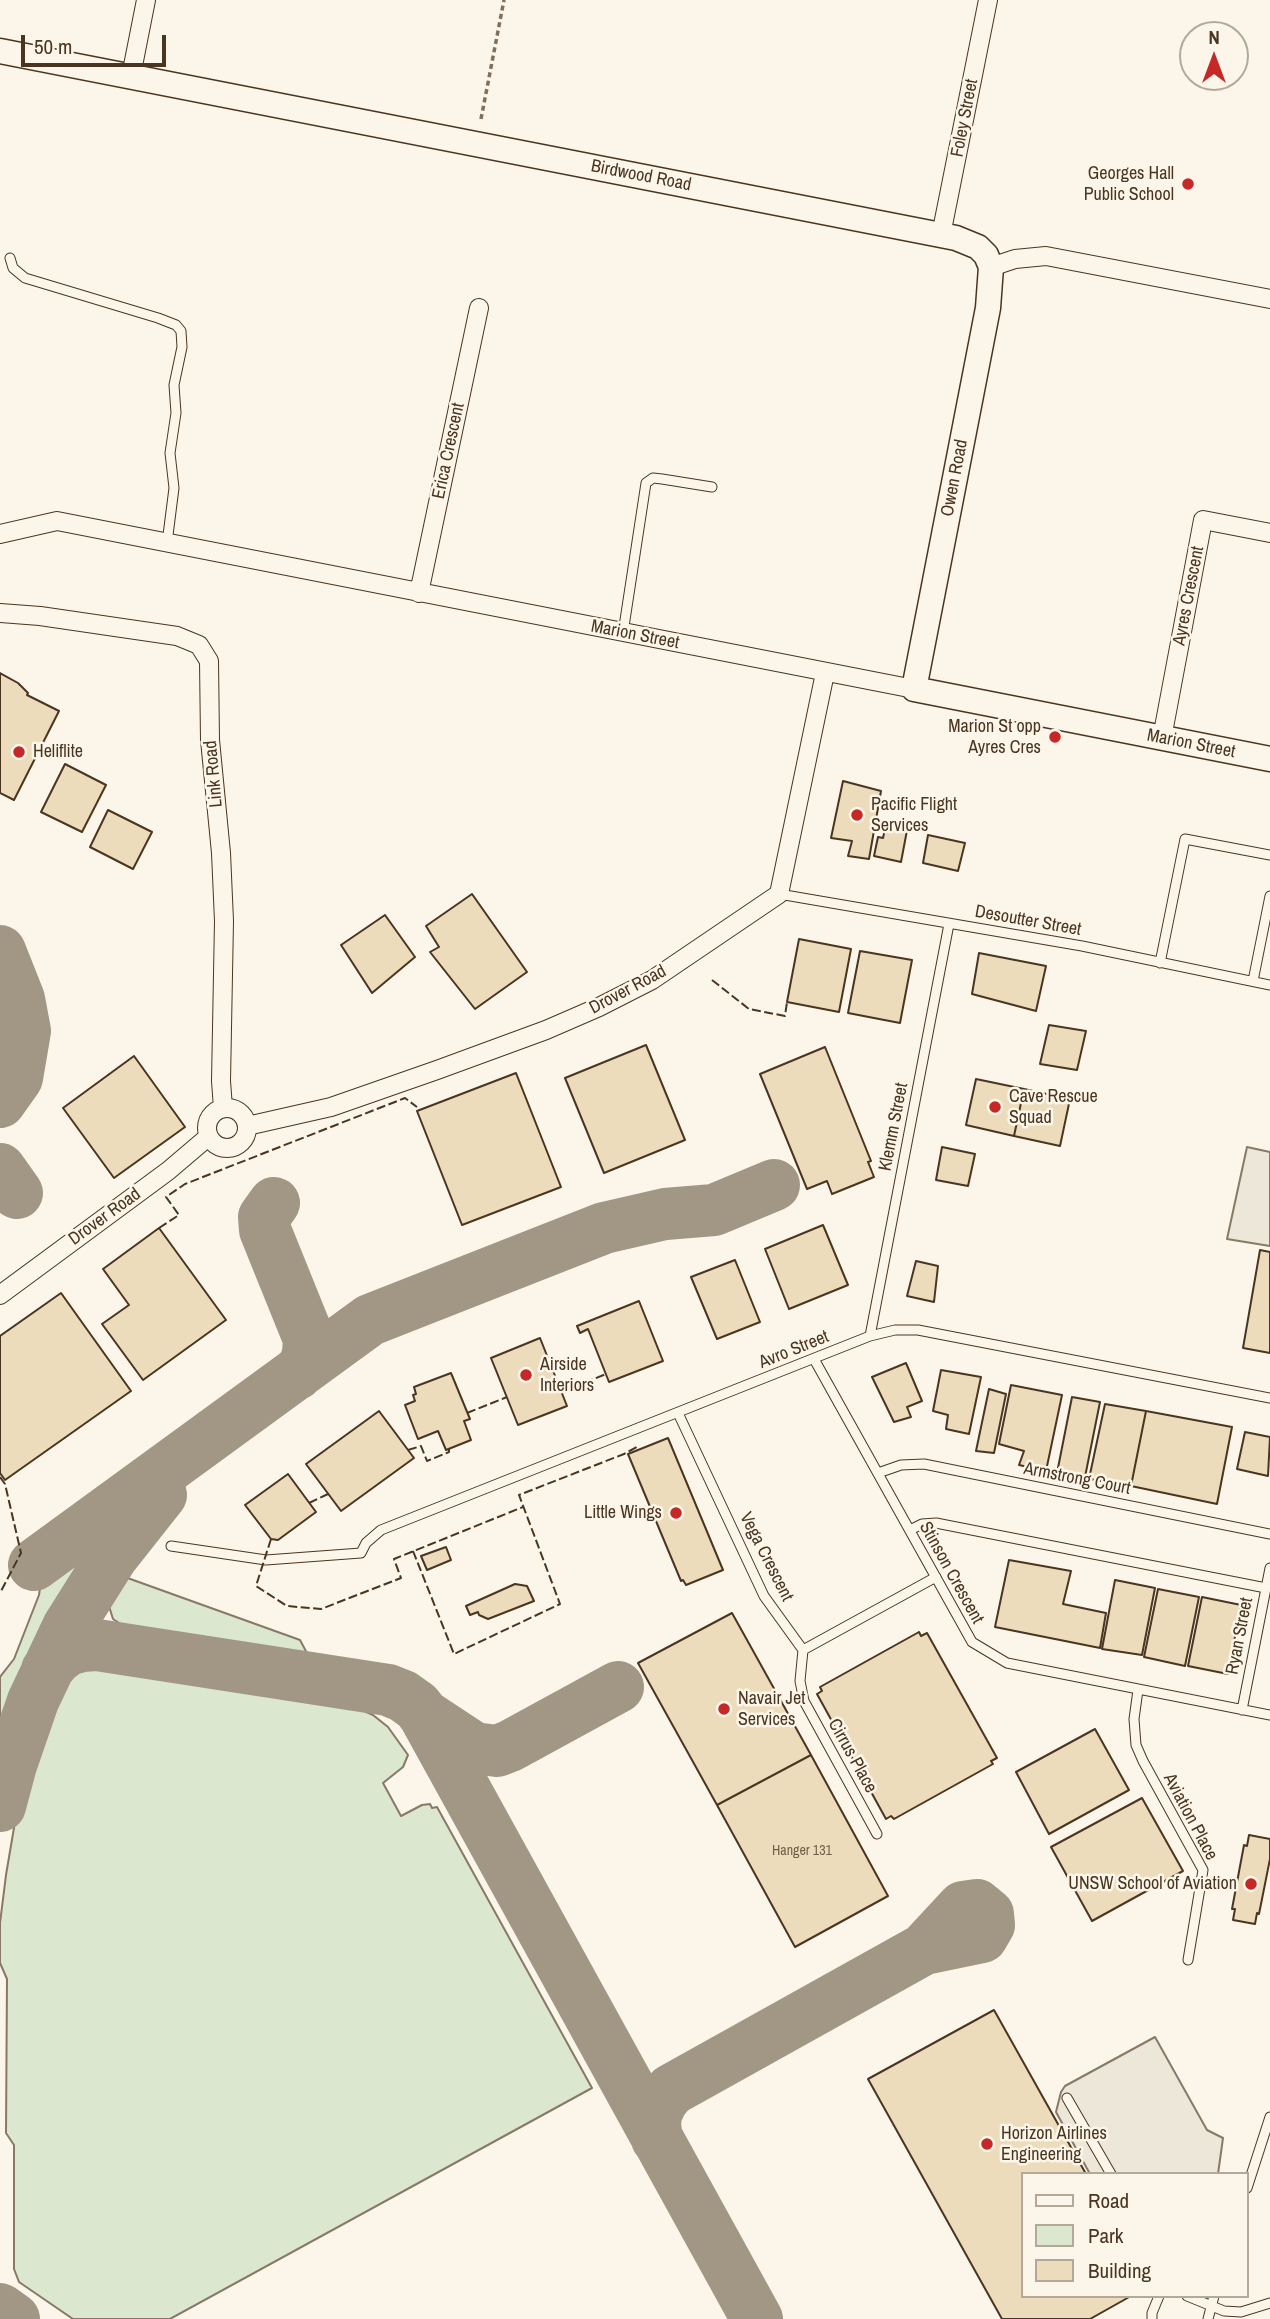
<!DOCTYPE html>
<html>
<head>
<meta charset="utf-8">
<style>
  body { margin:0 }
  #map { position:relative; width:1270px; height:2319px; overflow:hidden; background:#fbf6e9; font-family:"Archivo Narrow",sans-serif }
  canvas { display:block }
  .legend { position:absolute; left:1021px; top:2172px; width:228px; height:126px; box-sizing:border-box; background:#fbf6e9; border:2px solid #b4a999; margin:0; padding:9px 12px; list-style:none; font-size:21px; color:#4a3520 }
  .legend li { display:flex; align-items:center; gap:14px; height:35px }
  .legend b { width:35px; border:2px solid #b4a999 }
  .north { position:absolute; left:1179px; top:21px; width:70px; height:70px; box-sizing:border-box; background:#fbf6e9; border:2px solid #b4a999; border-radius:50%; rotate:0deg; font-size:19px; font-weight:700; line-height:28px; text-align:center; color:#4a3520 }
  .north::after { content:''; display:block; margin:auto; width:24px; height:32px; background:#c62828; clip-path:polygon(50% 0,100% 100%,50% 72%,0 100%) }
  .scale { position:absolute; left:21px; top:35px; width:145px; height:32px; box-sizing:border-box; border:4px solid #4a3520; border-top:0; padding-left:9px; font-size:21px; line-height:24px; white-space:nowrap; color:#4a3520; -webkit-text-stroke:5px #fbf6e9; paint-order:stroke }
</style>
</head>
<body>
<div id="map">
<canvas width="1270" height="2319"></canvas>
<ul class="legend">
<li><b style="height:9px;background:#fbf6e9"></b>Road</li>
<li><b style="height:19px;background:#dce7d0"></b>Park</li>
<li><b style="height:19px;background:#ecdcbc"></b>Building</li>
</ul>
<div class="north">N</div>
<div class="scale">50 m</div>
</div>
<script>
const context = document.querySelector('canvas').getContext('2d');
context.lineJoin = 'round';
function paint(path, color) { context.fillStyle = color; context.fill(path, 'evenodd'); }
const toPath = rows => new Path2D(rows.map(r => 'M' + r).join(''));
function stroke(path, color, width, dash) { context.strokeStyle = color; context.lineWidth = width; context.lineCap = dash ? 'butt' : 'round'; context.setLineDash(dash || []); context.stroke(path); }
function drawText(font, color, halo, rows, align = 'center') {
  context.font = font + ' "Archivo Narrow",sans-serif'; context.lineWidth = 5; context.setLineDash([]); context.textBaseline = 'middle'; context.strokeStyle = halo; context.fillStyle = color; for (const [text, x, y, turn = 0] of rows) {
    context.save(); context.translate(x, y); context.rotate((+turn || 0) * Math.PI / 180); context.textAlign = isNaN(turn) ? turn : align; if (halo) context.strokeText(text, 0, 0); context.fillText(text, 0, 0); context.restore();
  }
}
const green = toPath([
  [0,986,14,1018,15,1040,11,1063,0,1087,0,986],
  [76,1556,79,1558,77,1577,30,1664,0,1743,0,1677,14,1659,39,1595,40,1588,44,1581,76,1556],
  [122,1576,300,1640,308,1655,304,1657,128,1629,113,1619,108,1603,112,1587,122,1576],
  [97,1667,353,1706,373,1715,388,1727,408,1755,403,1767,383,1783,401,1816,422,1805,430,1804,432,1808,437,1807,592,2088,170,2319,73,2319,19,2282,14,2269,14,2145,6,2133,7,1979,0,1963,0,1923,6,1875,17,1810,34,1752,55,1696,66,1678,75,1671,97,1667]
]);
const parking = toPath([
  [1247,1147,1270,1152,1270,1246,1227,1239,1247,1147],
  [1155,2037,1207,2130,1223,2138,1218,2174,1090,2174,1056,2112,1061,2092,1065,2086,1155,2037]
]);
const taxiway = toPath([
  [0,951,19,999,25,1031,17,1078,0,1102],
  [0,1169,17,1193],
  [274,1203,264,1217,265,1230,309,1339,308,1353,305,1364,297,1374],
  [34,1565,370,1320,604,1228,665,1214,714,1210,774,1185],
  [47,1670,56,1659,68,1650,82,1646,97,1645,388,1690,403,1696,417,1706,424,1715,757,2319],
  [424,1715,474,1748,497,1751,510,1746,618,1687],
  [0,1806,11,1765,33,1701,68,1627,112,1557,161,1495],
  [657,2139,655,2125,656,2114,662,2101,671,2090,924,1949,963,1907,977,1905,988,1914,989,1925,982,1937,924,1949],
  [0,2309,14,2319]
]);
const building = toPath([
  [0,673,18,683,28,693,27,695,59,711,14,800,0,793,0,673],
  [65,764,106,785,82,832,41,812,65,764],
  [843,781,881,791,869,859,848,856,852,841,831,838,843,781],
  [108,810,152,832,133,869,90,847,108,810],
  [887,821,908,825,901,862,874,856,878,837,883,838,887,821],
  [928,835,965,843,958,871,923,863,928,835],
  [472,894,527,972,475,1009,430,952,439,947,426,926,472,894],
  [385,915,415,957,372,993,341,945,385,915],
  [799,939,851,949,839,1012,787,1002,799,939],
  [860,951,912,960,900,1023,848,1013,860,951],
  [979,953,1046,966,1036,1011,972,994,979,953],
  [1049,1025,1086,1031,1077,1070,1040,1064,1049,1025],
  [646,1045,685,1140,604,1173,565,1078,646,1045],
  [825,1047,871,1161,868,1162,874,1177,832,1194,827,1181,807,1189,760,1074,825,1047],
  [134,1056,185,1127,114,1178,63,1108,134,1056],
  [516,1073,561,1187,462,1225,417,1111,516,1073],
  [976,1079,1024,1089,1014,1136,966,1125,976,1079],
  [1024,1089,1070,1099,1060,1146,1014,1136,1024,1089],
  [942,1147,975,1154,968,1186,936,1180,942,1147],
  [823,1225,848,1285,789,1309,765,1249,823,1225],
  [159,1228,226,1320,143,1380,102,1324,129,1305,103,1269,159,1228],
  [1260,1250,1270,1252,1270,1353,1243,1348,1260,1250],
  [735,1260,760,1322,717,1339,691,1277,735,1260],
  [916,1261,938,1266,934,1302,907,1296,916,1261],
  [61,1293,131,1391,5,1480,0,1473,0,1336,61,1293],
  [639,1301,663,1361,609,1382,588,1329,580,1333,577,1326,639,1301],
  [540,1338,567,1406,518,1425,491,1358,540,1338],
  [906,1363,922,1401,907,1407,911,1417,894,1422,872,1377,906,1363],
  [941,1370,981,1377,969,1434,946,1429,948,1415,933,1411,941,1370],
  [451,1373,470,1419,464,1421,471,1440,446,1450,438,1431,418,1439,405,1405,415,1401,413,1395,416,1394,414,1387,451,1373],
  [1011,1385,1062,1395,1046,1471,1019,1465,1024,1451,999,1444,1011,1385],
  [989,1389,1006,1394,994,1453,976,1451,989,1389],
  [1072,1397,1100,1402,1085,1477,1057,1473,1072,1397],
  [1105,1404,1146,1411,1131,1486,1089,1479,1105,1404],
  [379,1411,414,1458,341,1511,306,1464,379,1411],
  [1146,1411,1232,1427,1217,1504,1131,1486,1146,1411],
  [1245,1432,1270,1437,1268,1476,1237,1469,1245,1432],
  [668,1438,723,1570,686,1585,683,1580,681,1581,628,1454,668,1438],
  [288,1474,316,1512,278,1540,271,1539,245,1505,288,1474],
  [446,1547,451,1560,427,1570,421,1556,446,1547],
  [1009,1560,1071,1571,1063,1604,1106,1613,1100,1648,995,1627,1009,1560],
  [1115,1580,1155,1588,1142,1655,1102,1649,1115,1580],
  [515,1584,527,1586,534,1601,488,1619,479,1615,478,1612,470,1615,466,1606,515,1584],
  [1158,1589,1199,1597,1185,1666,1144,1657,1158,1589],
  [1202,1597,1241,1605,1228,1674,1188,1666,1202,1597],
  [732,1613,811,1755,717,1805,638,1663,732,1613],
  [919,1632,921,1636,927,1633,997,1758,991,1761,993,1764,894,1819,891,1816,886,1819,817,1694,822,1691,820,1687,919,1632],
  [1095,1729,1129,1790,1049,1834,1016,1772,1095,1729],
  [811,1755,888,1896,795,1947,717,1805,811,1755],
  [1142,1798,1183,1871,1092,1921,1051,1847,1142,1798],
  [1249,1835,1270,1839,1270,1859,1259,1914,1257,1913,1255,1924,1233,1920,1235,1909,1232,1909,1244,1845,1247,1846,1249,1835],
  [994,2010,1086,2174,1023,2174,1023,2296,1131,2296,1090,2319,1002,2319,868,2079,994,2010]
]);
const path = toPath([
  [481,119,504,0]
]);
const lane = toPath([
  [10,258,13,268,25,278,158,318,176,325,181,331,182,347,174,385,176,413,170,453,174,488,167,543],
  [623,633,646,483,653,478,662,479,712,487],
  [779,894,1082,946,1270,985],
  [1160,963,1185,839,1270,855],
  [1253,981,1270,896],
  [870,1336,949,924],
  [814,1359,972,1642,1007,1663,1270,1715],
  [678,1413,764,1596,803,1650,936,1577],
  [878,1473,901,1465,924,1464,1270,1534],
  [910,1530,922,1524,936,1523,1266,1588],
  [171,1546,266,1560,361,1553,366,1543,381,1530,870,1336,895,1330,918,1330,1270,1398],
  [803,1650,800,1681,804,1701,877,1834],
  [1138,1690,1134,1719,1136,1745,1143,1761,1203,1870,1188,1960],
  [1242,1710,1270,1568],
  [1067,2098,1111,2174],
  [1247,2188,1270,2117],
  [1187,2296,1224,2311,1241,2312,1270,2303],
  [1152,2319,1152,2313,1159,2296],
  [1208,2319,1214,2296]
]);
const street = toPath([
  [131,76,146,0],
  [941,235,988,0],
  [991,267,1015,259,1046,256,1270,299],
  [0,534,57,521,914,689],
  [419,593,479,308],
  [0,613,40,616,177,636,199,645,209,661,210,740,221,853,224,921,221,1081,223,1108],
  [1162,738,1203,520,1270,533],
  '207 1128a20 20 0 1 1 40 0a20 20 0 1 1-40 0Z',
  [247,1126,331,1107,437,1070,546,1030,599,1007,652,980,779,894,825,673],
  [0,1295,168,1171,208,1137]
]);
const secondary = toPath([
  [0,51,956,238,978,247,986,255,991,267,988,308,914,689,1270,759]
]);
const fence = toPath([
  [712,980,749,1009,785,1016,787,1002],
  [159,1228,179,1215,166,1197,185,1184,405,1098,417,1107],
  [561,1392,606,1374],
  [467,1413,507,1397],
  [408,1450,421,1446,427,1461,449,1452,449,1449],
  [0,1477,5,1484,21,1553,0,1593],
  [309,1503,328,1494],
  [271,1539,256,1586,287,1606,321,1609,401,1578,394,1559,523,1507],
  [413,1551,454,1654,560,1604,519,1495,624,1454,637,1447,638,1449]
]);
const markers = [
  [1188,184,7,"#c62828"],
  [1055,737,7,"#c62828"],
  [19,752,7,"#c62828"],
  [857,815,7,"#c62828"],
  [995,1107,7,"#c62828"],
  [526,1375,7,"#c62828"],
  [676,1513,7,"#c62828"],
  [724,1709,7,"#c62828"],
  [1251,1884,7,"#c62828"],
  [987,2144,7,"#c62828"]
];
const numberNames = [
  ["Hanger 131",802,1851]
];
const streetNames = [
  ["Foley Street",965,118,-79],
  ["Birdwood Road",641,176,11],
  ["Erica Crescent",449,451,-78],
  ["Owen Road",955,478,-79],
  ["Ayres Crescent",1189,596,-79],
  ["Marion Street",635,635,11],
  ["Marion Street",1191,744,11],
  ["Link Road",214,774,-95],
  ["Desoutter Street",1028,921,10],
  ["Drover Road",628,990,-28],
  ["Klemm Street",894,1127,-79],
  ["Drover Road",105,1217,-36],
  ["Avro Street",794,1350,-22],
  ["Armstrong Court",1077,1479,11],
  ["Vega Crescent",766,1557,63],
  ["Stinson Crescent",951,1573,61],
  ["Ryan Street",1240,1636,-79],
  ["Cirrus Place",852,1756,61],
  ["Aviation Place",1190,1817,62]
];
const poiNames = [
  ["Georges Hall",1174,174,"right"],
  ["Public School",1174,195,"right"],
  ["Marion St opp",1041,727,"right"],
  ["Ayres Cres",1041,748,"right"],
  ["Heliflite",33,752],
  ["Pacific Flight",871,805],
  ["Services",871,826],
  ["Cave Rescue",1009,1097],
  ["Squad",1009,1118],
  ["Airside",540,1365],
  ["Interiors",540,1386],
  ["Little Wings",662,1513,"right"],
  ["Navair Jet",738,1699],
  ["Services",738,1720],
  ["UNSW School of Aviation",1237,1884,"right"],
  ["Horizon Airlines",1001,2134],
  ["Engineering",1001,2155]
];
paint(green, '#dce7d0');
stroke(green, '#887966', 2);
paint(parking, '#ede7d9');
stroke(parking, '#887966', 2);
stroke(taxiway, '#a29684', 52);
paint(building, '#ecdcbc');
stroke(building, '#4a3520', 2);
stroke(lane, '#4a3520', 11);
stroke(street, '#4a3520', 20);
stroke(secondary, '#4a3520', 27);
stroke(path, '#7f6f5c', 3.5, [5, 3.5]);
stroke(lane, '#fbf6e9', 9);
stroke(street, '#fbf6e9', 18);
stroke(secondary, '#fbf6e9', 24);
stroke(fence, '#4a3520', 2, [9, 3.5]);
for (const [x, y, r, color] of markers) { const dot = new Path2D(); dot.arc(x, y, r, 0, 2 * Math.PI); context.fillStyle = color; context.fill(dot); stroke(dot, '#fbf6e9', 2.5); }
drawText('14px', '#725f47', null, numberNames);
drawText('18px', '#4a3520', '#fbf6e9', streetNames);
drawText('18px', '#4a3520', '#fbf6e9', poiNames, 'left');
</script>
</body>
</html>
